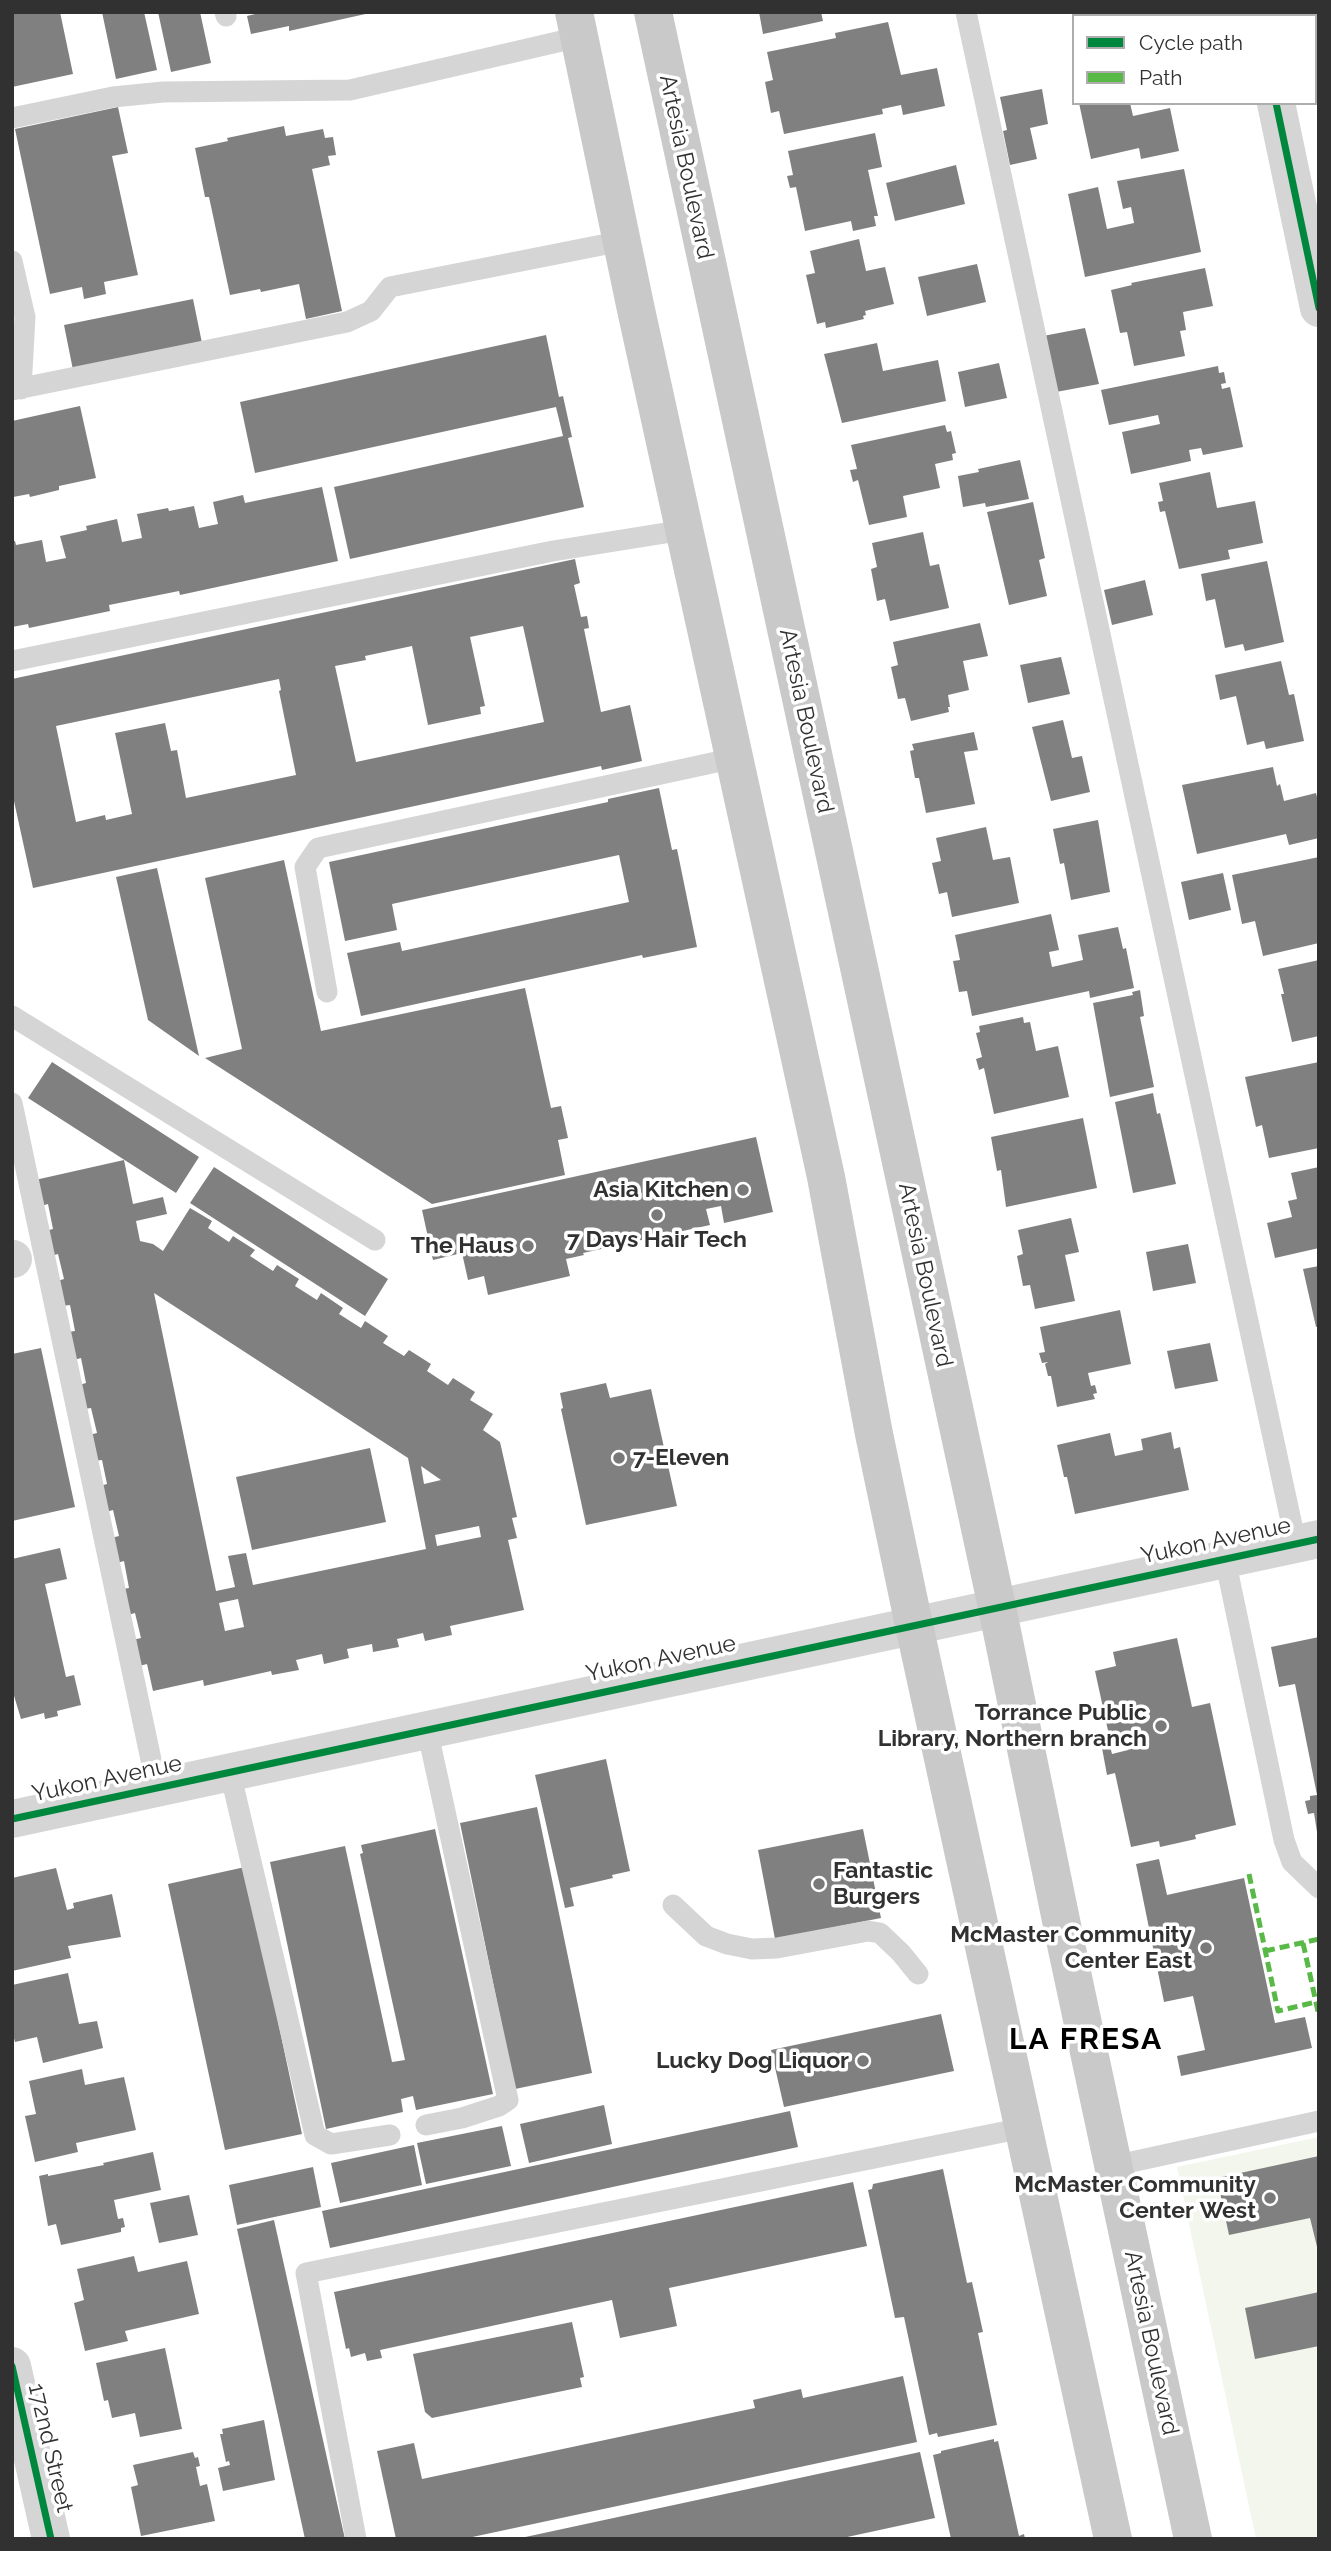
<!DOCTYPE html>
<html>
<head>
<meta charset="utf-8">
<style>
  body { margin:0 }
  #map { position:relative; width:1331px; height:2551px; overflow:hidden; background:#fff; font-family:Raleway,sans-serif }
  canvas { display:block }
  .frame { position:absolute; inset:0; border:14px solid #313131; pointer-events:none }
  .legend { position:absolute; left:1072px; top:14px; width:245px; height:91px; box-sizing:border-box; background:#fff; border:2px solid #adadad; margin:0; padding:9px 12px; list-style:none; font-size:21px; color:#313131 }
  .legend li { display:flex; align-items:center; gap:14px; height:35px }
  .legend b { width:35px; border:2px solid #adadad }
</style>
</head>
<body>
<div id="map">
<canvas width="1331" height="2551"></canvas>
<div class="frame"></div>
<ul class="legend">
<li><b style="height:9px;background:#00873e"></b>Cycle path</li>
<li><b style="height:9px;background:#58b947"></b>Path</li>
</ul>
</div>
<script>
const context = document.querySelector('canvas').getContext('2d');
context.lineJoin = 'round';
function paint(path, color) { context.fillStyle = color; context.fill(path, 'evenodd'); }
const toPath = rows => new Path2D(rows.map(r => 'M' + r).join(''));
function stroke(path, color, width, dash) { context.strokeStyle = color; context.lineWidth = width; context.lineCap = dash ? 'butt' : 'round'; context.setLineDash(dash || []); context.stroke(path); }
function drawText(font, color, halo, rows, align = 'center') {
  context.font = font + ' Raleway,sans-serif'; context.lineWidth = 7; context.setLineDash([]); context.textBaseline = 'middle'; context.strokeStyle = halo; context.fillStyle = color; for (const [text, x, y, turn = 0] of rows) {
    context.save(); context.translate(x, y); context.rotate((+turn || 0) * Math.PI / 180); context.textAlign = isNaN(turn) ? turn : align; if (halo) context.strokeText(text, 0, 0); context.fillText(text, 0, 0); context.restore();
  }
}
const green = toPath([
  [1319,2137,1319,2539,1256,2539,1177,2167]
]);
const building = toPath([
  [12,12,60,12,73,74,12,87],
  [102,12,144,12,157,70,116,79],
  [158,12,200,12,211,63,171,72],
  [254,12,370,12,370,13,289,31,289,26,251,34,247,16,255,14],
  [759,12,821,12,823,21,763,34],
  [1073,12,1149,12,1149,16,1074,16],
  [888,22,901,75,937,68,945,106,903,115,901,105,882,109,883,114,784,134,779,111,771,113,765,82,773,80,767,52,836,38,835,33],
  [1042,89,1048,124,1030,128,1037,159,1010,165,1003,131,1007,130,1000,97],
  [1079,103,1130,103,1133,116,1170,108,1179,151,1141,159,1139,148,1091,159],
  [118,107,128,153,112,156,138,275,104,282,106,294,84,299,82,287,50,294,15,129],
  [284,126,286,136,323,129,325,138,333,137,336,155,328,156,330,165,312,169,342,311,306,319,299,284,261,292,260,289,230,295,209,197,205,197,195,148,228,141,227,138],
  [875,133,882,167,868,170,878,216,874,216,876,226,853,231,851,221,805,231,796,187,790,188,787,176,793,175,788,151],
  [956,165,965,204,895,221,886,183],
  [1184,169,1201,252,1085,277,1068,194,1098,187,1107,229,1134,223,1131,207,1123,209,1117,181],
  [859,239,866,271,885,267,894,304,865,311,866,315,863,316,864,319,826,328,825,322,817,324,806,275,815,273,810,251],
  [977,264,986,302,927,316,918,277],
  [1205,268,1213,306,1183,312,1186,330,1180,331,1185,356,1134,366,1127,332,1120,333,1111,290,1132,285,1131,283],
  [193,299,202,343,73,370,64,325],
  [1085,328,1099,384,1056,392,1043,336],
  [546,335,559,397,563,396,572,437,568,438,584,507,350,559,334,487,563,436,556,407,255,473,240,402],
  [877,343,883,371,938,360,946,401,842,423,824,354],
  [999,363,1007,398,965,407,958,372],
  [1218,366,1219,373,1224,372,1226,383,1221,384,1222,389,1230,387,1243,447,1203,455,1201,448,1189,450,1191,461,1131,474,1122,432,1160,424,1158,415,1109,425,1101,390],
  [80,406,96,478,59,486,59,490,30,497,29,494,13,497,12,421],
  [945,425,947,432,951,431,956,453,952,454,953,460,935,464,940,488,903,496,907,517,869,525,858,480,853,482,850,470,857,469,851,445],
  [1020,460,1029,499,986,507,985,503,963,507,958,476,979,472,978,469],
  [1210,472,1217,508,1255,501,1263,543,1228,550,1230,559,1179,569,1165,511,1160,512,1158,502,1163,501,1159,483],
  [322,487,338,561,180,595,179,591,109,605,110,611,29,628,28,624,12,627,12,541,15,541,16,545,42,540,46,562,66,558,60,536,87,530,86,526,117,519,122,542,142,538,137,514,168,508,169,511,194,506,199,528,218,524,213,502,243,495,245,503],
  [1033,502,1045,558,1039,560,1047,596,1009,605,987,512],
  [923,532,930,566,939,564,949,608,890,621,885,599,877,601,871,569,877,567,872,543],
  [575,559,580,583,574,585,581,617,587,616,589,628,584,629,601,712,630,705,642,761,602,770,601,766,33,888,12,792,12,679],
  [523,626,544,722,356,762,335,666,366,660,365,656,412,646,428,725,481,714,480,707,485,706,470,637],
  [279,679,281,690,279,691,296,775,186,798,177,750,171,751,165,723,115,733,132,814,106,820,105,815,76,822,56,726],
  [1267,561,1284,642,1245,651,1243,644,1225,648,1215,599,1206,601,1201,574],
  [1145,580,1153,615,1112,625,1104,590],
  [980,623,988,656,963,661,969,690,948,695,950,707,948,707,949,712,911,721,905,698,898,699,891,667,898,665,893,642],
  [1061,657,1070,694,1028,703,1020,665],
  [1281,661,1289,695,1294,694,1304,741,1266,749,1264,741,1247,745,1236,696,1220,700,1215,675],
  [1063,720,1072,758,1082,756,1090,792,1051,801,1032,727],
  [974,732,978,750,964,752,975,804,926,813,919,778,915,778,910,751,914,750,912,744],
  [1273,767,1277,786,1280,784,1284,801,1316,793,1319,805,1319,838,1289,845,1286,834,1197,854,1182,785],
  [659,788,672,850,677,849,697,947,643,958,642,955,361,1016,347,953,400,942,402,951,629,902,619,855,392,904,397,930,345,941,329,862,608,802,608,799],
  [1098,820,1110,892,1071,900,1064,863,1060,864,1053,829],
  [986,827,993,860,1010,857,1019,903,952,917,947,892,939,894,932,863,941,861,936,838],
  [1319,857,1319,943,1263,956,1255,921,1242,924,1232,875],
  [284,860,321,1031,525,988,551,1108,561,1106,568,1138,558,1140,565,1175,432,1204,205,1058,242,1049,205,878],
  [157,868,199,1056,148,1020,116,877],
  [1223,873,1231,910,1189,920,1181,882],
  [1051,914,1059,950,1049,952,1052,967,1083,960,1078,935,1118,927,1123,949,1126,948,1134,988,1090,998,1089,991,972,1016,967,991,959,992,953,961,960,960,955,935],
  [1319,960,1319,1036,1292,1042,1281,994,1284,994,1278,969],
  [1140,990,1144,1016,1140,1017,1154,1087,1110,1097,1093,1003,1133,995,1132,992],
  [1023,1017,1024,1023,1030,1022,1036,1051,1058,1046,1069,1097,994,1114,984,1068,979,1070,976,1059,982,1057,976,1033,980,1032,979,1026],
  [52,1062,199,1157,176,1193,28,1098],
  [1319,1062,1319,1148,1269,1158,1262,1125,1256,1127,1245,1077],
  [1153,1093,1157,1114,1160,1113,1176,1184,1133,1193,1115,1102],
  [1083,1118,1097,1188,1006,1207,1001,1170,997,1171,991,1137],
  [756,1137,773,1212,724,1223,721,1206,706,1209,710,1225,583,1253,584,1255,566,1259,570,1276,488,1295,484,1276,468,1280,462,1253,433,1260,422,1210],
  [124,1160,133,1204,163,1197,167,1214,136,1221,140,1241,153,1244,163,1251,190,1208,212,1221,208,1228,229,1242,233,1236,255,1250,250,1256,273,1271,277,1265,299,1279,295,1286,317,1300,321,1293,343,1308,339,1314,361,1328,365,1321,388,1336,383,1343,404,1356,409,1350,431,1364,427,1371,448,1385,453,1378,475,1392,470,1400,493,1414,483,1430,500,1442,517,1517,512,1518,517,1538,508,1540,524,1610,450,1626,452,1635,425,1641,423,1633,397,1639,399,1647,373,1652,372,1644,347,1649,349,1658,324,1664,322,1654,296,1660,299,1670,272,1675,271,1671,204,1686,203,1680,153,1691,147,1664,139,1666,132,1640,141,1638,135,1613,128,1615,123,1589,129,1588,124,1561,117,1563,111,1538,119,1536,113,1510,106,1512,100,1486,107,1484,102,1460,94,1461,89,1435,97,1433,91,1408,84,1409,79,1385,86,1383,81,1358,74,1360,68,1332,75,1331,70,1305,62,1306,57,1281,64,1279,58,1254,51,1256,45,1231,53,1229,48,1204,41,1206,35,1180],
  [154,1293,408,1458,426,1549,253,1585,246,1553,228,1556,235,1587,216,1591],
  [421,1466,441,1480,424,1484],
  [479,1526,481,1537,437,1546,435,1535],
  [238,1599,244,1627,225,1631,219,1603],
  [214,1167,388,1279,365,1316,190,1203],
  [1319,1167,1319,1248,1275,1258,1267,1223,1292,1217,1288,1201,1297,1199,1291,1173],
  [1071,1218,1079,1252,1065,1255,1075,1301,1035,1309,1030,1285,1023,1286,1017,1256,1023,1254,1018,1230],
  [1188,1244,1196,1283,1153,1291,1146,1252],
  [1319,1266,1319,1326,1316,1327,1303,1269],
  [1120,1310,1131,1364,1088,1373,1091,1386,1095,1385,1097,1393,1093,1394,1095,1399,1057,1407,1051,1376,1048,1376,1045,1364,1048,1362,1042,1363,1039,1353,1045,1352,1040,1327],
  [1210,1343,1218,1381,1175,1389,1167,1351],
  [41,1348,75,1507,12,1521,12,1354],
  [606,1383,610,1398,651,1389,677,1506,586,1525,561,1409,563,1408,560,1393],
  [1171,1432,1174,1449,1180,1447,1189,1490,1075,1514,1067,1477,1064,1477,1057,1445,1110,1433,1115,1456,1143,1450,1141,1439],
  [370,1448,386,1522,252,1550,236,1477],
  [60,1548,67,1579,45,1584,66,1677,74,1675,81,1705,57,1711,58,1716,45,1719,44,1713,21,1719,12,1689,12,1559],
  [1319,1637,1319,1832,1317,1832,1314,1813,1308,1814,1305,1801,1310,1800,1310,1796,1317,1795,1295,1684,1279,1687,1271,1647],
  [1177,1638,1192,1707,1210,1703,1236,1825,1195,1835,1196,1839,1160,1847,1159,1841,1131,1847,1115,1773,1107,1775,1102,1748,1110,1746,1112,1754,1128,1750,1127,1745,1112,1749,1095,1671,1116,1666,1113,1652],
  [606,1759,630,1871,612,1875,613,1878,570,1888,574,1906,565,1908,535,1775],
  [537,1807,592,2073,515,2089,460,1823],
  [435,1829,493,2094,416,2110,413,2096,401,2099,403,2112,326,2129,270,1862,345,1846,392,2062,405,2060,360,1854,363,1853,361,1845],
  [863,1829,881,1918,775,1939,758,1850],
  [1159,1859,1167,1895,1244,1878,1275,2023,1305,2017,1312,2048,1181,2076,1177,2056,1205,2050,1193,1996,1164,2002,1136,1864],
  [245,1867,302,2134,225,2150,168,1884],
  [56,1868,67,1910,74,1908,73,1903,112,1894,121,1937,68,1946,71,1958,12,1971,12,1878],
  [68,1973,79,2024,97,2021,103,2048,43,2063,37,2037,15,2042,12,2031,12,1985],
  [941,2014,954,2071,784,2107,771,2050],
  [82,2069,85,2085,124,2077,136,2130,76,2143,78,2152,35,2162,25,2116,36,2114,29,2081],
  [604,2105,612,2144,529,2163,520,2124],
  [790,2111,798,2147,330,2248,322,2211],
  [502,2126,511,2166,426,2184,417,2143],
  [414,2145,422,2185,340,2203,331,2163],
  [153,2152,161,2190,114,2200,118,2219,123,2218,125,2227,121,2228,121,2232,61,2245,56,2224,48,2226,39,2176,48,2174,48,2176,104,2165,103,2163],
  [1319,2156,1319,2255,1310,2218,1229,2235,1217,2178],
  [313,2167,321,2207,237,2225,229,2185],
  [943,2169,967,2283,972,2282,983,2332,978,2333,997,2425,938,2437,937,2433,929,2435,904,2317,895,2318,868,2190,872,2189,873,2184],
  [853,2182,867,2246,669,2288,677,2326,620,2338,612,2300,380,2350,382,2358,367,2361,365,2353,351,2357,349,2348,346,2349,334,2292],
  [189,2195,198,2235,159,2243,150,2203],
  [274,2220,345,2539,305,2539,237,2229],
  [134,2256,138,2272,187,2261,199,2314,125,2331,128,2341,85,2351,74,2303,84,2300,77,2269],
  [1319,2292,1319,2346,1255,2359,1245,2308],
  [572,2322,584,2377,580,2378,582,2387,432,2418,425,2412,413,2354],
  [165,2348,182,2429,140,2437,135,2413,112,2418,108,2400,104,2401,96,2363],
  [903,2376,917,2442,463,2539,396,2539,377,2451,414,2443,422,2479,755,2408,753,2400,801,2389,803,2398],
  [264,2420,275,2480,223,2491,218,2468,230,2465,229,2461,226,2462,220,2434,223,2434,222,2429],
  [994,2439,994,2442,998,2441,1019,2536,1024,2534,1025,2539,951,2539,933,2455,941,2453,941,2451],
  [193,2452,195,2458,198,2457,200,2466,196,2467,200,2486,207,2484,215,2521,141,2536,131,2487,138,2485,133,2465],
  [920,2452,935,2518,838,2539,516,2539]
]);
const service = toPath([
  [225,12,226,16],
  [966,12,1296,1544],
  [12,118,113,97,163,92,350,90,579,37],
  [12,261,25,317,21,389],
  [12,390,347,322,371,311,390,287,622,241],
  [12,661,553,551,684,530],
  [327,992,305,867,318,848,735,758],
  [12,1016,375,1240],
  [12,1103,157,1788],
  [1225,1559,1284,1840,1292,1862,1319,1888],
  [230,1772,315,2135,331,2144,390,2135],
  [673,1905,706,1936,727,1944,752,1949,777,1948,868,1931,880,1933,901,1953,918,1974],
  [426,2125,462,2118,499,2106,508,2100,427,1729],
  [1113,2166,1319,2121],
  [356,2539,306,2273,1023,2128]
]);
const minor = toPath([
  [1256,12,1257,16],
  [1276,103,1319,308],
  [12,1259,13,1259],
  [12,2366,51,2539]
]);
const tertiary = toPath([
  [12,1819,1319,1539]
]);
const primary = toPath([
  [574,12,635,305,826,1177,874,1434,914,1625,1113,2539],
  [653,12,997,1607,1064,1935,1193,2539]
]);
const quiet = toPath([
  [1249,1874,1278,2011,1316,2002],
  [1303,1943,1319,2016],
  [1265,1951,1319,1939]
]);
const cycleway = toPath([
  [1276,103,1319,308],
  [12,1819,1319,1539],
  [12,2366,51,2539]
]);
const markers = [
  [743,1190,7,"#797979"],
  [657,1215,7,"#797979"],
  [528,1246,7,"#797979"],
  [619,1458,7,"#797979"],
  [1161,1726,7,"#797979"],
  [819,1884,7,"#797979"],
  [1206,1948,7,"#797979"],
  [863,2061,7,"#797979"],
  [1270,2198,7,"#797979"]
];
const streetNames = [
  ["Artesia Boulevard",686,167,78],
  ["Artesia Boulevard",806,721,78],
  ["Artesia Boulevard",925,1275,78],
  ["Yukon Avenue",1216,1541,-12],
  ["Yukon Avenue",661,1659,-12],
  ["Yukon Avenue",107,1779,-12],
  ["Artesia Boulevard",1151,2343,78],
  ["172nd Street",50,2448,77]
];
const poiNames = [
  ["Asia Kitchen",729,1190],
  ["7 Days Hair Tech",657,1240,"center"],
  ["The Haus",514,1246],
  ["7-Eleven",633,1458,"left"],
  ["Torrance Public",1147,1713],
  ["Library, Northern branch",1147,1739],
  ["Fantastic",833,1871,"left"],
  ["Burgers",833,1897,"left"],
  ["McMaster Community",1192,1935],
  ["Center East",1192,1961],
  ["Lucky Dog Liquor",849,2061],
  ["McMaster Community",1256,2185],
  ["Center West",1256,2211]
];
const districtNames = [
  ["LA FRESA",1086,2040]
];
paint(green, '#f2f6ed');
paint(building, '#808080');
stroke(service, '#d5d5d5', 21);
stroke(minor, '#d5d5d5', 38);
stroke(tertiary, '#d5d5d5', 38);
stroke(primary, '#c9c9c9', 38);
stroke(quiet, '#58b947', 5, [10, 5]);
stroke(cycleway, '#00873e', 7);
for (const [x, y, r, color] of markers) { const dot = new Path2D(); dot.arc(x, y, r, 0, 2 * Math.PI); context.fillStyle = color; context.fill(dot); stroke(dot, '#fff', 2.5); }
drawText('23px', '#313131', '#fff', streetNames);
drawText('bold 23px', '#313131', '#fff', poiNames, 'right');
context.letterSpacing = '2px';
drawText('bold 30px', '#000', '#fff', districtNames);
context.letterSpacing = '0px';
</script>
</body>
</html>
